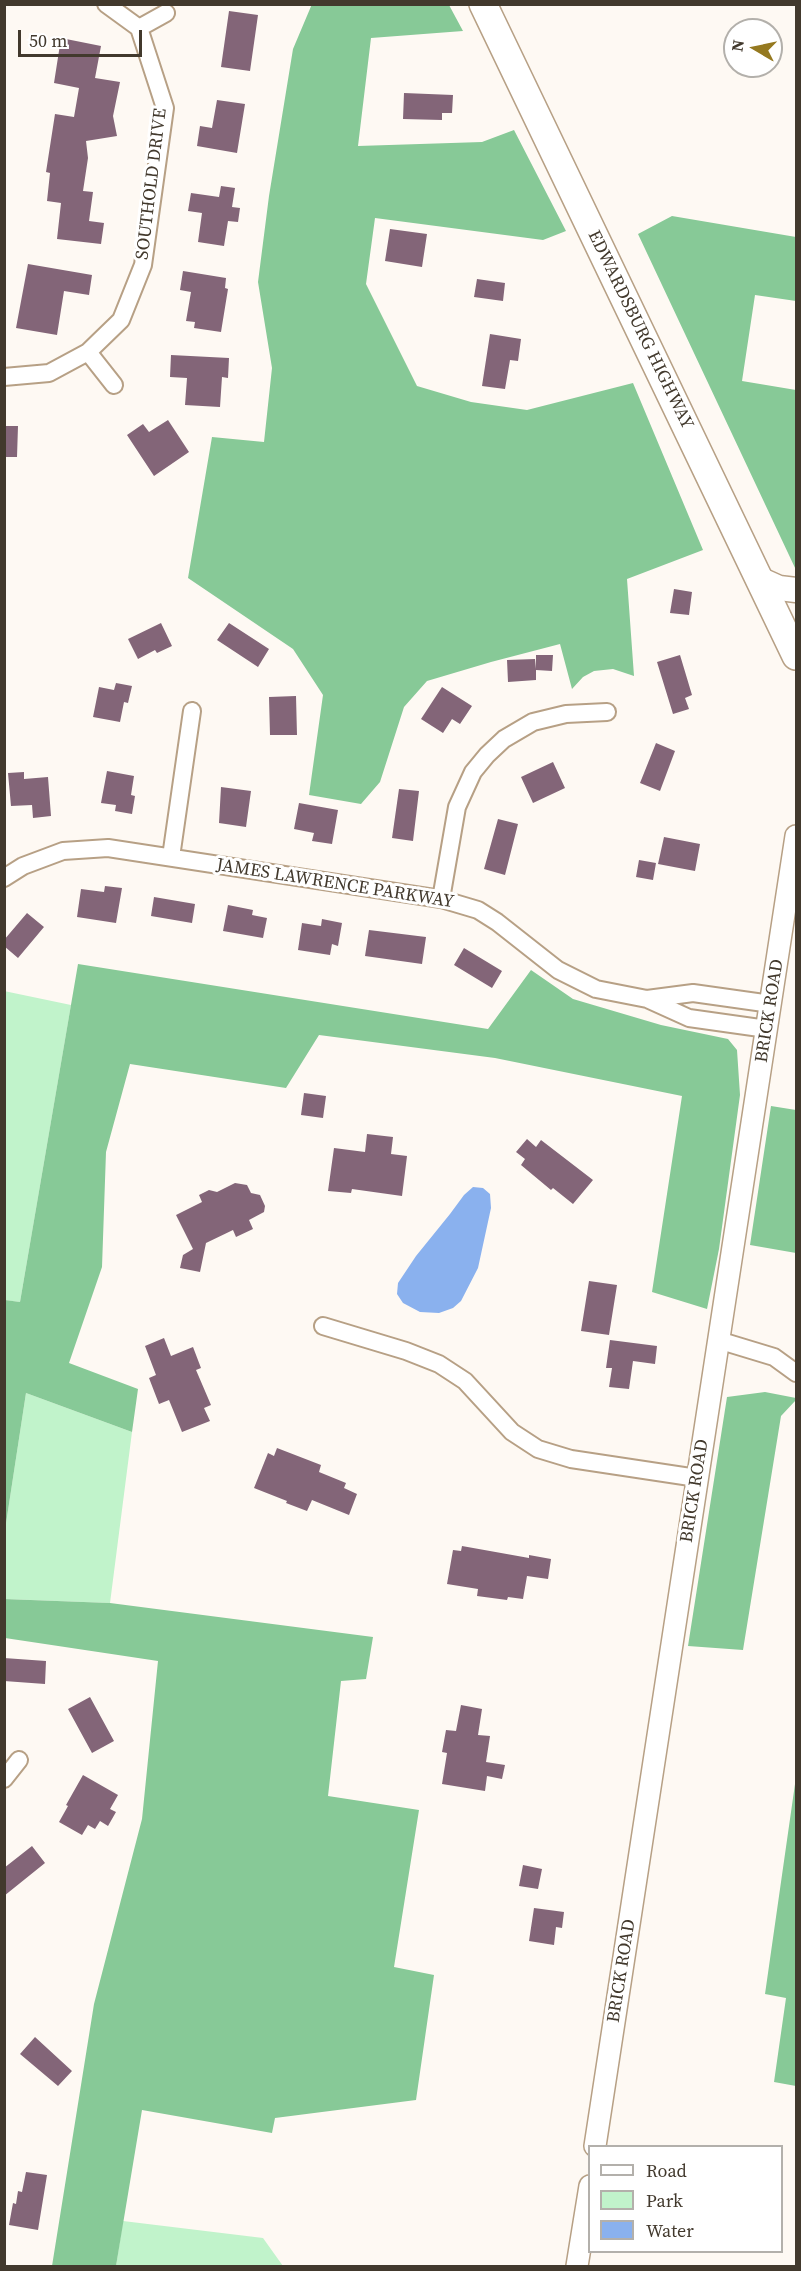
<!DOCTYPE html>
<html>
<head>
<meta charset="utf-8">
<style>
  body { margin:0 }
  #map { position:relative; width:801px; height:2271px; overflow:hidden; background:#fef9f3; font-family:"Source Serif 4",serif }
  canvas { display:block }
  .frame { position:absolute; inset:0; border:6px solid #42392d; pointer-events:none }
  .legend { position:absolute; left:588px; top:2145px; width:195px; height:108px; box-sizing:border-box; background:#fff; border:2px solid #b3b0ab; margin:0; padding:8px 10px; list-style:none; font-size:18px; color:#42392d }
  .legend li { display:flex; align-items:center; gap:12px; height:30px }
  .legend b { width:30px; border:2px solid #b3b0ab }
  .north { position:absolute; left:723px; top:18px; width:60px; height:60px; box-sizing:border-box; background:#fff; border:2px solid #b3b0ab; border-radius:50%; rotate:279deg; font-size:16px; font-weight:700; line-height:24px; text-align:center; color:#42392d }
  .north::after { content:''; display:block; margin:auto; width:21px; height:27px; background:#957920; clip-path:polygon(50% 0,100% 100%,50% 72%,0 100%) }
  .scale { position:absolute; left:18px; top:30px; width:124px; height:27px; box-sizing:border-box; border:3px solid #42392d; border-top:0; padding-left:8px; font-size:18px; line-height:21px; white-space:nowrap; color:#42392d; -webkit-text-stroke:4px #fff; paint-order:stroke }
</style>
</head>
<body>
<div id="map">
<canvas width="801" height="2271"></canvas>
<div class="frame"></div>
<ul class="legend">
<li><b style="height:8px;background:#fff"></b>Road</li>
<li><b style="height:16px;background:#c1f3cb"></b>Park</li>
<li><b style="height:16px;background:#8ab1ee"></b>Water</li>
</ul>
<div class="north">N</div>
<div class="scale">50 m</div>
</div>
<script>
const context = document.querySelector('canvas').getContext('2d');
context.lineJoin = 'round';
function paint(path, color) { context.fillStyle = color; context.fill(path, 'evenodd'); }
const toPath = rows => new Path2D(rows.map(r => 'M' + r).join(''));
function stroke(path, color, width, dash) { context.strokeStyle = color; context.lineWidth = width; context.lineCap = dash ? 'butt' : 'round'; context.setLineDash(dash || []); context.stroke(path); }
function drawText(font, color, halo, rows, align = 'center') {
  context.font = font + ' "Source Serif 4",serif'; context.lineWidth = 6; context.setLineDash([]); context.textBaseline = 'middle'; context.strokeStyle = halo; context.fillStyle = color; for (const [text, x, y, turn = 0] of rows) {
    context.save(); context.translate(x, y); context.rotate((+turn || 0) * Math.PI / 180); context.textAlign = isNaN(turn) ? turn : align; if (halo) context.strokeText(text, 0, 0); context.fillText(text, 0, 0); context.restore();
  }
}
const green = toPath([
  [4,991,71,1005,20,1302,4,1300],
  [26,1393,132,1432,110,1603,5,1599,5,1530],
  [123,2221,263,2238,283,2266,116,2266]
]);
const forest = toPath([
  [312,4,449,5,463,31,371,38,358,146,482,142,514,130,566,231,543,240,375,218,366,284,417,386,471,402,527,410,633,383,703,550,627,579,634,676,613,669,594,671,583,677,572,689,560,644,491,662,427,681,404,707,380,782,361,804,309,795,323,695,293,649,188,578,212,437,264,442,272,368,258,282,269,196,293,49],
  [672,216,796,237,796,301,755,295,742,381,796,390,796,570,638,234],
  [78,964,488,1029,531,970,573,999,661,1025,728,1039,737,1050,740,1095,719,1249,707,1309,652,1292,682,1096,495,1058,319,1035,286,1088,130,1064,106,1152,102,1267,69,1363,138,1389,132,1432,26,1393,5,1530,5,1300,20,1302],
  [771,1106,796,1110,796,1253,750,1245],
  [765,1392,796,1398,796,1400,781,1416,743,1650,688,1646,727,1397],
  [4,1599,110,1603,373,1637,366,1679,341,1681,328,1796,419,1810,394,1967,434,1975,416,2100,275,2118,272,2133,142,2110,116,2266,52,2266,94,2004,142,1819,158,1661,5,1638],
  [796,1777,796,2086,774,2082,786,1998,765,1994]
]);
const water = toPath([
  [473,1187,483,1188,490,1194,491,1208,478,1268,461,1301,453,1308,439,1313,420,1312,403,1303,397,1294,398,1283,416,1256,450,1214,464,1195]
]);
const building = toPath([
  [229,11,258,15,250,71,221,67],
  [61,38,101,46,95,78,120,82,113,116,117,136,86,141,88,158,83,191,93,192,89,221,104,223,101,244,57,239,61,203,47,201,50,173,46,172,55,114,74,117,79,88,54,83],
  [404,93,453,95,452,113,442,113,442,120,403,119],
  [217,100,245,104,237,153,197,146,200,126,212,128],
  [221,186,235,188,232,207,240,208,238,222,228,221,224,246,198,242,202,213,188,211,191,193,219,197],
  [390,229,427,234,422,267,385,261],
  [28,264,92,275,89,295,64,291,57,335,16,328],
  [183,271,226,278,225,288,228,289,221,332,194,328,195,322,186,321,191,292,180,290],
  [477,279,505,283,503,301,474,297],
  [490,334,521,339,518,361,510,360,505,389,482,386],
  [171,355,229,358,228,378,222,377,220,407,185,405,187,378,170,377],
  [168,420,189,452,154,476,127,435,143,424,149,432],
  [4,426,18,426,17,457,4,457],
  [674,589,692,592,689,615,670,613],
  [161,623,172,646,157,653,155,650,138,659,128,639],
  [229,623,269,649,258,667,217,640],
  [536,655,553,655,552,671,536,670,536,680,508,682,507,660,535,659,536,669],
  [680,655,692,695,685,698,689,709,673,714,657,662],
  [116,683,132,686,128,703,124,702,120,722,93,717,99,687,114,690],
  [442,687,472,706,460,724,452,719,443,733,421,719],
  [296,696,297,735,270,735,269,697],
  [656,743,675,751,660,791,640,783],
  [553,762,565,788,533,803,521,777],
  [107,771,134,776,131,795,135,796,132,814,115,811,116,805,101,803],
  [24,772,24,779,48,777,51,816,33,818,32,805,11,806,8,773],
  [221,787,251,791,246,827,219,823],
  [399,789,419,791,413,841,392,838],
  [299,803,338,810,332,844,312,841,314,833,294,829],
  [498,819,518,824,505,875,484,869],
  [664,837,700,844,695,871,658,864],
  [639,860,656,863,653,880,636,877],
  [105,886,122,888,116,923,77,917,81,889,104,892],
  [154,897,195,904,192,923,151,916],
  [228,905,253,910,252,915,267,918,263,938,223,931],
  [27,913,44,927,18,958,4,946,4,940],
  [322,919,342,923,338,946,332,944,330,955,298,950,302,923,321,926],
  [369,930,426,937,422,964,365,956],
  [464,948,502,971,492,988,454,965],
  [304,1093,326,1096,323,1118,301,1115],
  [367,1134,393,1137,391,1154,407,1156,402,1196,352,1189,351,1193,328,1191,334,1148,365,1152],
  [527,1139,536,1147,541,1140,593,1180,573,1204,553,1188,551,1190,521,1165,525,1159,516,1152],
  [235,1183,247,1185,251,1193,260,1195,265,1206,264,1212,249,1220,253,1229,236,1237,233,1230,206,1243,200,1272,180,1268,183,1255,193,1249,176,1215,202,1202,199,1195,209,1190,217,1192],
  [589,1281,617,1285,609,1335,581,1331],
  [164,1338,171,1356,193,1347,201,1368,196,1370,211,1405,204,1408,210,1421,182,1432,169,1400,159,1404,149,1378,156,1375,145,1346],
  [610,1340,657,1346,655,1364,633,1361,629,1389,609,1387,612,1368,606,1368],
  [277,1448,321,1465,319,1472,346,1483,344,1488,357,1494,349,1515,312,1500,307,1511,286,1503,287,1501,254,1488,268,1453,274,1456],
  [462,1546,529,1558,529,1555,551,1559,548,1579,527,1576,523,1599,508,1597,507,1600,477,1596,478,1589,447,1584,453,1550,461,1551],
  [4,1658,46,1661,45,1684,4,1681],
  [90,1697,114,1741,92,1753,68,1709],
  [461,1705,482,1709,478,1735,490,1736,486,1762,505,1765,502,1779,487,1776,485,1791,442,1784,447,1753,442,1752,446,1730,456,1731],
  [83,1775,118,1795,110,1809,116,1812,108,1826,100,1821,95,1829,88,1825,82,1835,59,1822,68,1806,66,1805],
  [32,1846,45,1863,4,1896,4,1868],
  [523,1865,542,1869,538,1889,519,1886],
  [534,1908,564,1912,562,1928,556,1927,554,1945,529,1941],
  [35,2037,72,2071,58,2086,20,2054],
  [26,2172,47,2175,38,2230,9,2225,13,2203,16,2204,18,2191,22,2192]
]);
const minor = toPath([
  [106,4,139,28],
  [139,28,166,13],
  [88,352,114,385],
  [4,377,49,373,88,352,121,320,143,265,165,108,139,28],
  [171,857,192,711],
  [4,878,23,866,63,851,108,848,441,899,478,910,497,922,558,970,596,989,647,999,689,1018,767,1029],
  [441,899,457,807,473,772,487,755,504,739,533,722,566,714,607,712],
  [647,999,693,993,771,1004],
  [323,1326,406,1351,439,1364,465,1381,512,1432,538,1449,571,1459,697,1478],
  [718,1340,774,1357,796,1373],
  [4,1779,19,1760]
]);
const tertiary = toPath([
  [595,2146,796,836],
  [577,2266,590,2186]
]);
const secondary = toPath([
  [759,579,779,588,796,590]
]);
const primary = toPath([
  [483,4,796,656]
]);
const streetNames = [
  ["SOUTHOLD DRIVE",152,184,-83],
  ["EDWARDSBURG HIGHWAY",640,330,64],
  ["JAMES LAWRENCE PARKWAY",335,884,9],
  ["BRICK ROAD",770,1011,-81],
  ["BRICK ROAD",695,1491,-81],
  ["BRICK ROAD",622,1971,-81]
];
paint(green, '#c1f3cb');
paint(forest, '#87c997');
paint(water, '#8ab1ee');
paint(building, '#836578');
stroke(minor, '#b7a085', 20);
stroke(tertiary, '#b7a085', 24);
stroke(secondary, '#b7a085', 27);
stroke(primary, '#b7a085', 30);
stroke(minor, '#fff', 16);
stroke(tertiary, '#fff', 21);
stroke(secondary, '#fff', 24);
stroke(primary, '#fff', 27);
drawText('18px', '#42392d', '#fff', streetNames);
</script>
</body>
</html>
